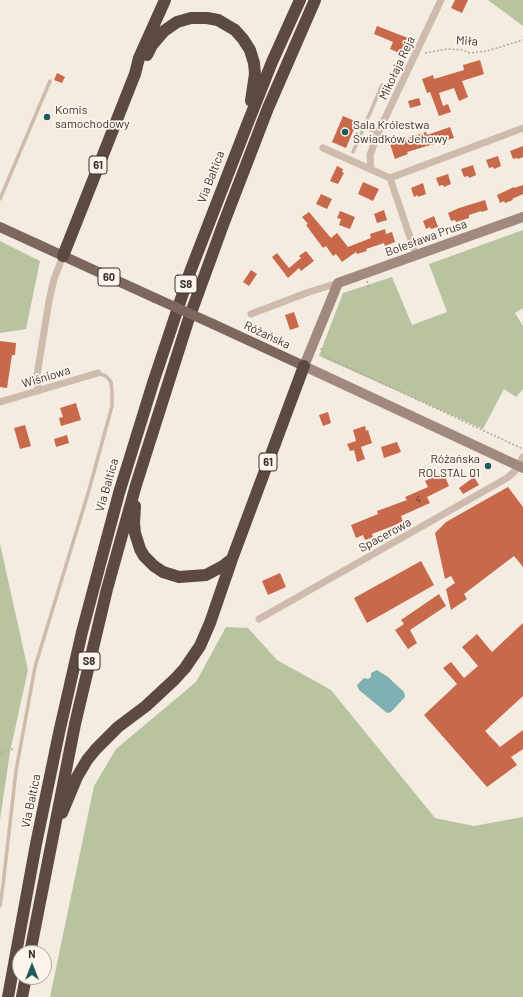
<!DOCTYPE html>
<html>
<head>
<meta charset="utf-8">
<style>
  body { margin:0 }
  #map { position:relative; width:523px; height:997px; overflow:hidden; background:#f4ebe1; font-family:Barlow,sans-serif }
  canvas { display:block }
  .north { position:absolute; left:12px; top:945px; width:40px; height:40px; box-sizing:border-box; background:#fbf5ee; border:1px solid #aea6a0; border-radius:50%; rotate:0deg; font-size:11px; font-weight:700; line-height:16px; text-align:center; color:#3b302b }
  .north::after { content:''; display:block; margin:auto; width:14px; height:18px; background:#1f5a5e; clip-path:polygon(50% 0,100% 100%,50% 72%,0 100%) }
</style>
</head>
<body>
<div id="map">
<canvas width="523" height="997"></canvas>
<div class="north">N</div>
</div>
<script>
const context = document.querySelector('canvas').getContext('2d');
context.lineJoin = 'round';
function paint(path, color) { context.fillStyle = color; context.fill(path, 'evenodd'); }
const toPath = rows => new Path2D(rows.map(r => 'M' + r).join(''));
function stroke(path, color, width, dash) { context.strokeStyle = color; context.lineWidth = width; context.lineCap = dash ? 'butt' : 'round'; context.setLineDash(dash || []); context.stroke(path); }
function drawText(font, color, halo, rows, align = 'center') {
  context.font = font + ' Barlow,sans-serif'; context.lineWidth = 3.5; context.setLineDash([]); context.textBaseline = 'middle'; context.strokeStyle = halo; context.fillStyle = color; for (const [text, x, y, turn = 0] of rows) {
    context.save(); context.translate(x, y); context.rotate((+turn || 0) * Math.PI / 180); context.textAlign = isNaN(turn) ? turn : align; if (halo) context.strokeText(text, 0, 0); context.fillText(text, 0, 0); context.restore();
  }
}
const green = toPath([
  [488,0,523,0,523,26],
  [523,230,523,308,515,313,523,326,523,389,516,397,504,389,483,429,319,356,343,293,392,277,412,325,447,312,429,264],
  [0,241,40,261,26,329,0,333],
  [0,544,28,670,10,752,0,820],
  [226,627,248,628,277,660,331,690,435,818,474,826,523,817,523,997,50,997,94,786,116,749,196,682]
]);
const water = toPath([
  [377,670,388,677,404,692,405,697,391,712,387,713,359,690,357,685,364,678,368,679,371,677,371,673]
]);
const building = toPath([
  [455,0,468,0,462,13,451,8],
  [377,26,408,38,402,54,390,49,393,42,374,34],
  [480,60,484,74,462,81,468,97,459,101,454,88,439,93,443,106,448,104,451,112,439,116,430,92,427,93,422,79,433,75,434,79,464,70,463,65],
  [57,73,65,77,62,83,54,80],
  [419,98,421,105,410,108,408,101],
  [343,116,357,122,346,148,332,142],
  [450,127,454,138,407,152,408,154,395,159,390,144,426,132,427,135],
  [523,146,523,157,518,159,517,158,513,159,510,151],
  [498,156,501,166,494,169,493,167,489,168,486,160],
  [473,165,476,175,469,178,468,176,464,177,461,169],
  [337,166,343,169,342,172,344,173,338,184,330,181],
  [448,174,451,184,444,187,443,185,439,186,436,178],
  [363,182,379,189,373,201,358,194],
  [423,183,426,194,418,197,418,195,414,197,411,188],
  [523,185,523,194,512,199,513,200,505,203,504,201,500,203,497,195,514,187,514,188],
  [321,194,332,199,327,209,316,204],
  [485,200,488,210,481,212,481,211,469,215,469,218,456,222,455,220,451,221,448,213,459,208],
  [384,210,387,220,377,223,374,214],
  [340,211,355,217,350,229,339,225,341,219,337,218],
  [309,212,331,238,337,233,348,247,371,238,370,234,385,229,386,234,392,232,395,242,385,246,384,243,366,249,367,251,357,254,356,252,342,262,336,254,333,256,326,246,323,248,306,225,308,224,302,217],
  [434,216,438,227,431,229,430,227,426,229,423,221],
  [306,251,314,261,301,271,299,268,288,278,272,257,277,253,289,268,301,258,299,256],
  [251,270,257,274,249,286,243,282],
  [294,312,299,327,290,330,285,315],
  [0,341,16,343,15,355,12,355,7,388,0,387],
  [76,403,81,420,61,426,59,418,63,417,60,408],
  [328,412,331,423,323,426,319,415],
  [25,425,31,446,20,449,14,428],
  [365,426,366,431,368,430,372,443,361,447,365,459,357,462,354,450,350,451,347,444,356,441,353,430],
  [67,435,69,443,56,447,54,439],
  [397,442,401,452,384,458,381,447],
  [443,472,449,486,427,497,430,503,401,516,403,522,372,534,373,537,365,540,363,535,356,538,351,525,378,514,377,511,407,500,405,497,428,487,425,481],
  [474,477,479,485,463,494,459,488],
  [508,487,523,507,523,567,514,556,464,594,467,599,451,610,446,589,455,583,451,576,445,579,435,533,446,522],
  [421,561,434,585,367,623,354,598],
  [280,573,286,587,268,595,262,581],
  [439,594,446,606,410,630,417,643,408,649,395,630,404,624,401,620],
  [523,623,523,696,485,731,500,747,523,730,523,749,511,757,517,765,487,787,424,715,457,684,443,668,451,662,464,678,478,666,462,647,477,634,492,652]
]);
const path = toPath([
  [425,53,447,49,463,50,470,53,487,51,523,40],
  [367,281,369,287],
  [321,348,324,355,326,357,523,449],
  [0,754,15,748]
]);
const lane = toPath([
  [378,133,364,127,382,85],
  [353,152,364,127],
  [0,199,50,81],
  [0,906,3,885,16,771,35,667,89,490,112,406,112,391,111,382,106,376,98,373]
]);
const street = toPath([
  [323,148,390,178,416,255],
  [371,169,370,155,378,133,441,0],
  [390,178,523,128],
  [251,314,309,292,338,283],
  [38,391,37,375,49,301,54,279,63,256],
  [0,402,98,373],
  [259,619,507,478,515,471,523,457]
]);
const secondary = toPath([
  [523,217,338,283,304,366,523,468]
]);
const primary = toPath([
  [0,227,155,298],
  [213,324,304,366]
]);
const highway = toPath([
  [147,55,152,45,164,31,177,22,191,18,207,18,218,20,235,30,243,39,250,50,254,63,255,74,251,101],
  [63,256,135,74,139,58,165,0],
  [135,506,134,523,135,533,140,549,144,556,154,566,163,572,179,577,206,575,223,566,232,559],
  [62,813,77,777,87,760,96,749,118,727,146,706,175,679,185,668,200,646,210,623,232,559,304,366],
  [30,953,75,724,107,589,136,485,188,321,223,225,268,108,315,0],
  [8,997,36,844,59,733,82,632,119,493,153,383,190,272,247,125,272,62,300,0],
  [22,997,26,977]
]);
const primaryBridge = toPath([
  [155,298,213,324]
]);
const markers = [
  [47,117,4,"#1f5a5e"],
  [345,132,4,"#1f5a5e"],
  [488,466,4,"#1f5a5e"]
];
const numberNames = [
  ["4",418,500]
];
const shields = [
  [98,165,18],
  [109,277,22],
  [186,284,22],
  [268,462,18],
  [89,661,22]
];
const shieldNames = [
  ["61",98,165],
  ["60",109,277],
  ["S8",186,284],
  ["61",268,462],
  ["S8",89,661]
];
const streetNames = [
  ["Miła",467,41,4],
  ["Mikołaja Reja",397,68,-65],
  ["Via Baltica",211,177,-69],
  ["Bolesława Prusa",426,238,-20],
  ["Różańska",267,335,25],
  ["Wiśniowa",46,377,-17],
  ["Via Baltica",107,485,-74],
  ["Spacerowa",385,535,-29],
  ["Via Baltica",31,801,-78]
];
const poiNames = [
  ["Komis",55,110],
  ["samochodowy",55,124],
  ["Sala Królestwa",353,125],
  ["Świadków Jehowy",353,139],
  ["Różańska",480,459,"right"],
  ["ROLSTAL 01",480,473,"right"]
];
paint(green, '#b8c4a0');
paint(water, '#7fb0b2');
paint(building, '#c8694b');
stroke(path, '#b9a596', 1.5, [2, 2]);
stroke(lane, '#cdbbac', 3.5);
stroke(street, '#cdbbac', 7);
stroke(secondary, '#a18a7d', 10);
stroke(primary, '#7d675c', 10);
stroke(highway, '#5c4a42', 12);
stroke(primaryBridge, '#7d675c', 10);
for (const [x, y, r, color] of markers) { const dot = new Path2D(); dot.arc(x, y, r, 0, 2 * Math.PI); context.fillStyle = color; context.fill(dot); stroke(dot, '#fbf5ee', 1.5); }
drawText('10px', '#5e3e33', null, numberNames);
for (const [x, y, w] of shields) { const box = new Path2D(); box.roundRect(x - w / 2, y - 9, w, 18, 3); context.fillStyle = '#fbf5ee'; context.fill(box); stroke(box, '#3b302b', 1); }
drawText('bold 11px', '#3b302b', null, shieldNames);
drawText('12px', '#3b302b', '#fbf5ee', streetNames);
drawText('12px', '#3b302b', '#fbf5ee', poiNames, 'left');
</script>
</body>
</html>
